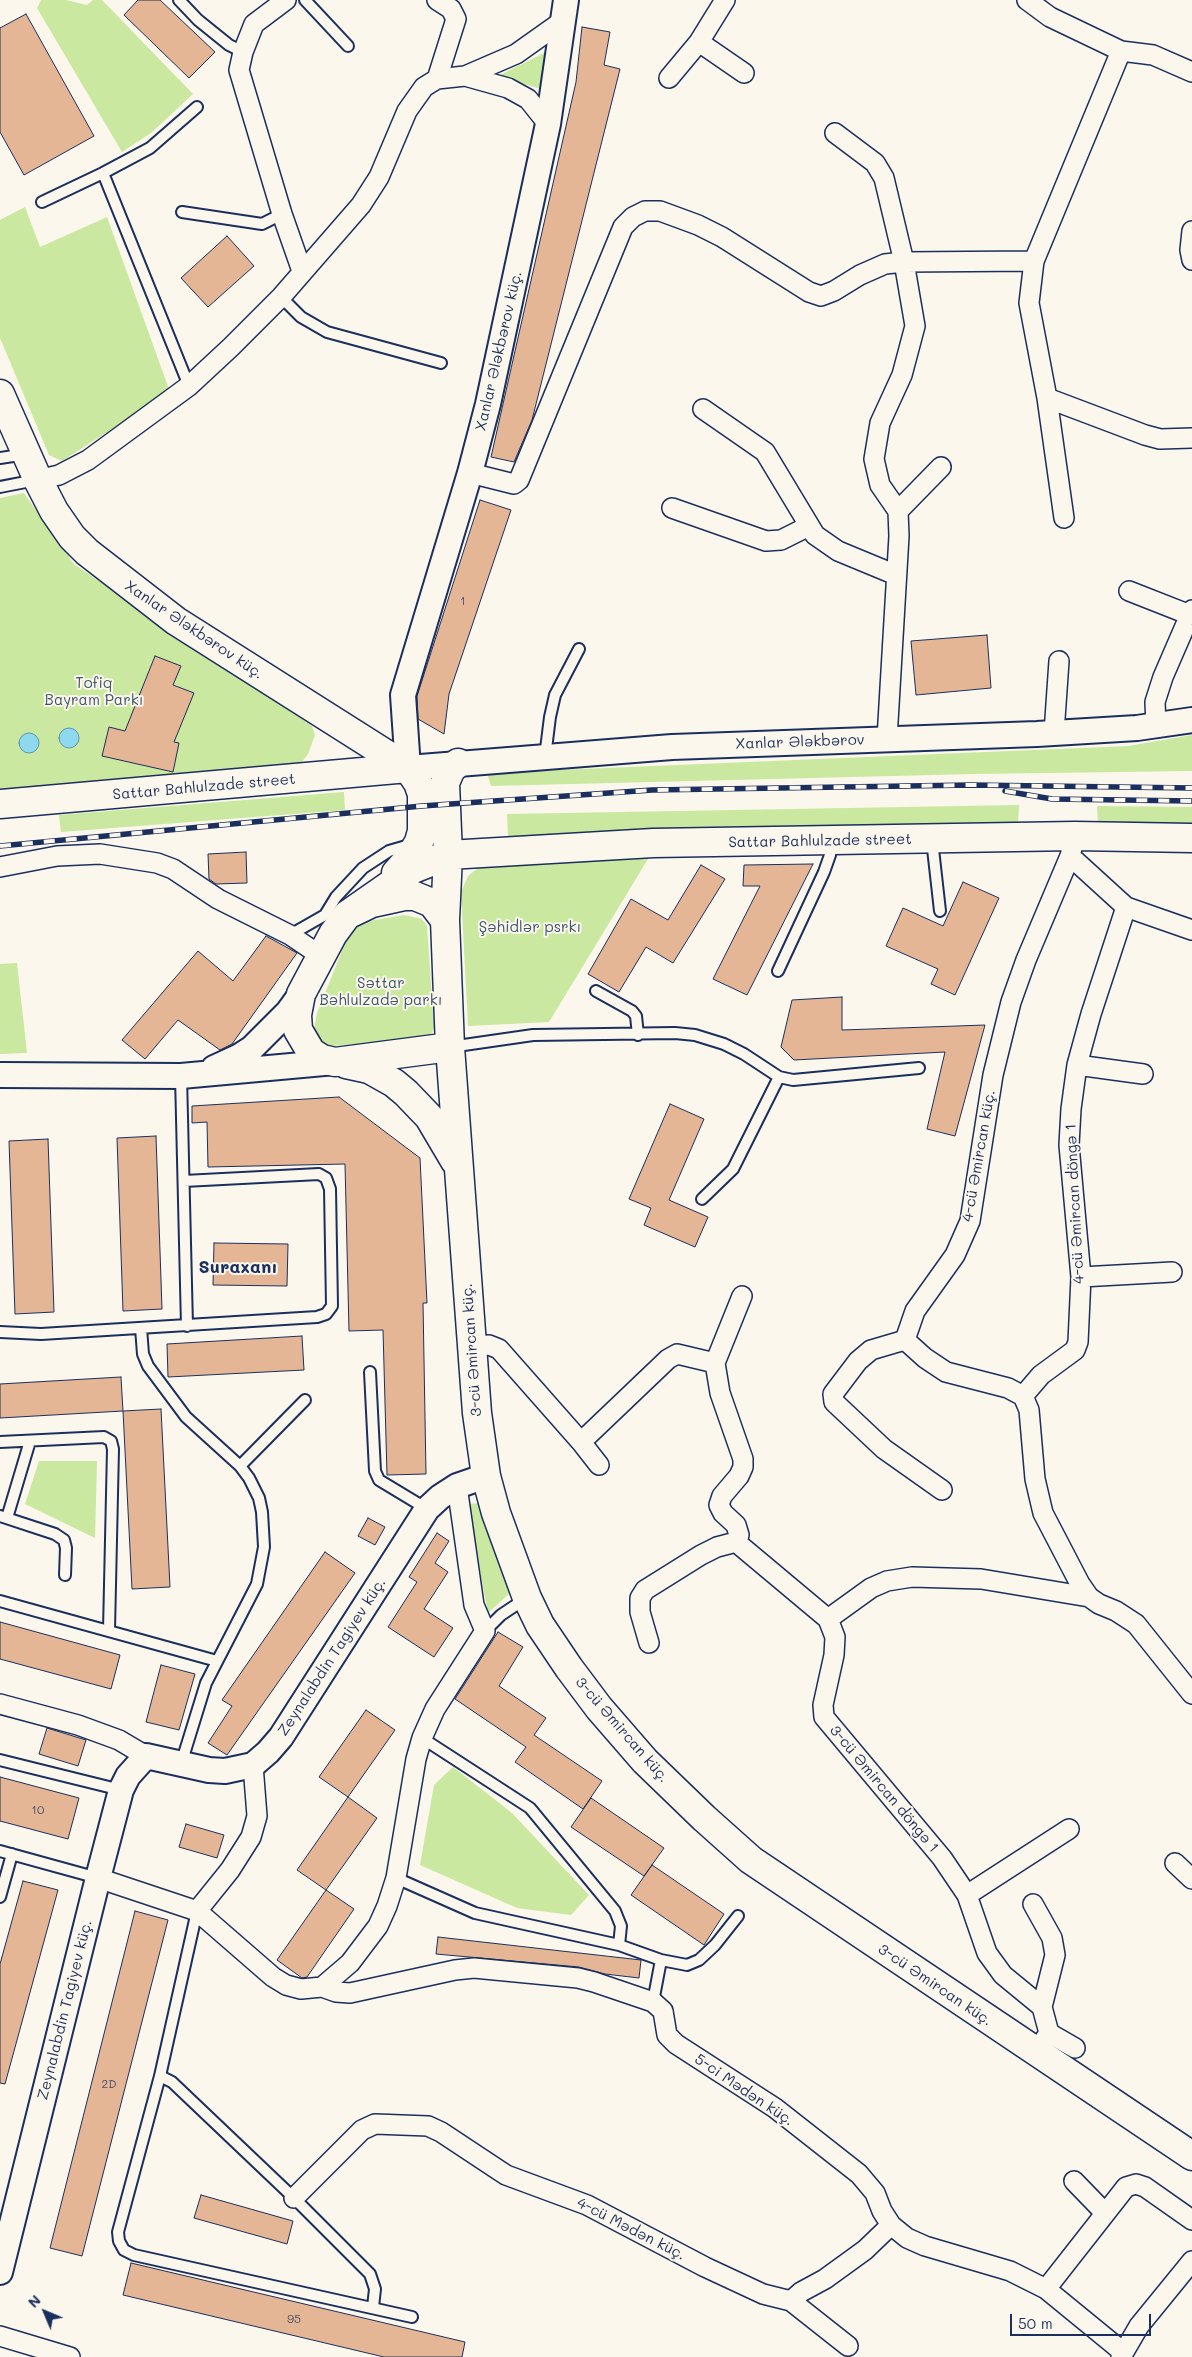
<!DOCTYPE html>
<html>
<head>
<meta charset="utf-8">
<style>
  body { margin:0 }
  #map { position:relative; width:1192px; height:2357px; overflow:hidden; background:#fbf7ec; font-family:Mali,sans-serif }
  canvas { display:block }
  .north { position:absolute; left:20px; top:2287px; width:50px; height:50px; -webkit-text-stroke:4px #fbf7ec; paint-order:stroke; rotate:315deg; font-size:14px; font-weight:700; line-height:20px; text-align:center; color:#1b2f5e }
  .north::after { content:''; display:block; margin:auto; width:18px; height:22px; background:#1b2f5e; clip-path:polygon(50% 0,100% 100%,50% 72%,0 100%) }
  .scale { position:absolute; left:1010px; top:2314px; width:141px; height:22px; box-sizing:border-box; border:2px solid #1b2f5e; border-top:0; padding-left:6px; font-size:15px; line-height:18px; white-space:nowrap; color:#1b2f5e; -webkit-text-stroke:4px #fbf7ec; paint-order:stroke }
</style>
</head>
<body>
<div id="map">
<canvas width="1192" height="2357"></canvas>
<div class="north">N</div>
<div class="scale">50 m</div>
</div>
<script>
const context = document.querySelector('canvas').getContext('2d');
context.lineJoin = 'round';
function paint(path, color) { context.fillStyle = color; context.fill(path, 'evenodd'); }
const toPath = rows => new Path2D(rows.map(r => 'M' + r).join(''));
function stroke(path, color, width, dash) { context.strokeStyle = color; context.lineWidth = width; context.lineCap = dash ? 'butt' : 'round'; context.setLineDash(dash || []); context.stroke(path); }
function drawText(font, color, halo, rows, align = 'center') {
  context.font = font + ' Mali,sans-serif'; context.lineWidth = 4; context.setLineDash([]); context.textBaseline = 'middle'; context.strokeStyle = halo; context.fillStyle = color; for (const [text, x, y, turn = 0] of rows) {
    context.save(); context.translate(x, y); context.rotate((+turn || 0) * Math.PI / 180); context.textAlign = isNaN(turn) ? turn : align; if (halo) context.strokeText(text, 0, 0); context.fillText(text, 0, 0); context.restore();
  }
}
const green = toPath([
  [41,0,66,0,87,5,93,0,102,0,193,94,151,133,122,152,37,8],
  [548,51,541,89,498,76],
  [25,207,40,247,107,217,170,392,62,461,49,455,0,338,0,220],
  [24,493,74,564,312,726,315,735,308,754,297,768,0,792,0,498],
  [1192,735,1192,771,973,774,491,786,487,773,1128,746],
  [344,792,345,810,61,832,59,815],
  [1019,805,1018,825,508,837,507,814],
  [1097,806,1192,807,1192,824,1098,823],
  [651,854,549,1022,468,1026,461,892,468,876,484,863],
  [404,915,422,919,427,926,434,1027,432,1033,423,1039,331,1046,322,1044,314,1029,317,1013,348,936,357,925,363,922],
  [17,963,27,1053,0,1054,0,964],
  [39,1461,97,1461,95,1538,25,1504],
  [483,1503,511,1592,488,1613,467,1504],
  [453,1767,512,1813,589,1895,571,1915,517,1908,420,1865,434,1785]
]);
const water = toPath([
  '59 738a10 10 0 1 1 20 0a10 10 0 1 1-20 0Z',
  '19 743a10 10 0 1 1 20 0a10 10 0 1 1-20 0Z'
]);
const building = toPath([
  [138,0,160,0,215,52,189,78,124,15,138,0],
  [26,14,94,136,24,175,0,132,0,28,26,14],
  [582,27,610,32,604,65,620,69,532,420,514,462,491,457,576,82,582,27],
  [227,236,254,266,208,307,181,278,227,236],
  [480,500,511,510,449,694,444,734,418,719,417,696,480,500],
  [987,635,991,688,916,695,911,641,987,635],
  [155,656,181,666,173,685,194,693,174,742,179,743,173,772,102,756,109,727,125,731,155,656],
  [246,852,247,883,216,884,209,879,208,854,246,852],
  [813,864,747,995,713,979,760,886,743,886,744,865,813,864],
  [701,865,725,879,673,963,646,947,619,992,588,974,631,899,668,920,701,865],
  [963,882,999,898,955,995,931,984,938,969,886,946,903,908,943,926,963,882],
  [266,936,297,953,232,1044,220,1050,178,1020,145,1059,122,1040,198,951,233,981,266,936],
  [842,997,842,1030,985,1025,955,1136,927,1129,945,1052,794,1060,781,1047,792,1000,842,997],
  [339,1097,420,1158,427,1303,423,1303,426,1474,387,1475,383,1330,349,1331,345,1164,208,1167,207,1122,192,1123,192,1106,339,1097],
  [670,1104,704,1119,669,1200,708,1217,695,1247,644,1225,651,1208,629,1199,670,1104],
  [156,1136,162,1309,123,1311,117,1138,156,1136],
  [48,1139,54,1312,15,1314,9,1141,48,1139],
  [214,1243,288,1244,287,1286,213,1285,214,1243],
  [302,1336,304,1370,168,1377,167,1344,302,1336],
  [121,1377,123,1411,0,1418,0,1384,121,1377],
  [161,1409,170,1587,132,1589,123,1411,161,1409],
  [368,1518,385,1527,375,1545,358,1536,368,1518],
  [437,1533,449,1541,435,1563,448,1572,424,1609,453,1628,434,1657,388,1627,417,1582,409,1577,437,1533],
  [325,1552,355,1573,227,1755,208,1743,232,1706,222,1700,325,1552],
  [0,1622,120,1655,111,1689,0,1659,0,1622],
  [498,1632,523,1647,499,1686,546,1718,534,1735,602,1781,583,1809,515,1762,526,1747,455,1699,498,1632],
  [161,1665,195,1674,179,1730,146,1722,161,1665],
  [366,1710,395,1730,348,1797,319,1777,366,1710],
  [47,1728,86,1740,78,1766,39,1754,47,1728],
  [0,1777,79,1798,68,1839,0,1821,0,1777],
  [348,1797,377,1818,326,1890,297,1870,348,1797],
  [591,1798,664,1848,644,1876,571,1827,591,1798],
  [186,1824,224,1835,217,1858,179,1847,186,1824],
  [652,1865,724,1914,704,1945,631,1895,652,1865],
  [23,1881,58,1890,5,2084,0,2083,0,1964,23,1881],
  [326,1890,354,1909,307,1977,302,1978,277,1960,326,1890],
  [135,1911,168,1920,82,2256,50,2248,135,1911],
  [438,1937,641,1960,639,1978,605,1974,579,1967,436,1954,438,1937],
  [201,2195,293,2221,287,2244,194,2218,201,2195],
  [131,2263,465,2342,462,2357,384,2357,123,2295,131,2263]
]);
const service = toPath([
  [179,0,198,20,229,45,243,52],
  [305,0,348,46],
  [103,173,189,386],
  [42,202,103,173,150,148,197,107],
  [182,212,262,224,282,214],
  [281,297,301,317,327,332,441,363],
  [0,458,26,454],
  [0,487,36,480],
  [545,757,550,717,555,695,579,649],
  [932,840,940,911],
  [290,935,325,915,336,897,363,868,389,851,413,844],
  [778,971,824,872,830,855,832,840],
  [596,991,632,1011,636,1016,638,1035],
  [450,1047,533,1035,675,1033,695,1035,724,1044,744,1054,779,1077,793,1080,919,1068],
  [181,1076,187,1326],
  [702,1199,733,1169,779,1077],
  [141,1328,143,1354,148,1366,186,1417,240,1466,249,1478,259,1498,262,1512,264,1547,257,1584,206,1683,181,1764],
  [0,1332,41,1334,317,1317,326,1314,332,1306,330,1189,326,1178,319,1174,184,1181],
  [370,1372,375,1471,379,1480,427,1509],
  [0,1442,104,1437,111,1441,113,1449,109,1630],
  [240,1466,305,1400],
  [0,1516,55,1534,64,1540,66,1548,65,1575],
  [7,1518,30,1441],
  [0,1601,217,1661],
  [485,1631,501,1615,525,1599],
  [422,1738,530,1808,615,1911,621,1926,619,1945],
  [0,1760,121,1790],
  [0,1851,98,1878],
  [396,1878,475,1913,619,1945,661,1960,653,2002],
  [0,1897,12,1854],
  [197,1911,160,2076,118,2232,119,2241,124,2250,134,2255,412,2317],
  [661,1960,687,1965,699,1960,715,1945,738,1916],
  [160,2076,172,2082,294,2198,370,2274,375,2289,373,2307]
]);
const minor = toPath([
  [286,0,254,24,243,52,239,70,282,214,302,271],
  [437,0,451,9,456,19,437,79],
  [1027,0,1050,17,1121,51,1153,55,1192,72],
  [699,42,744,73],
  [669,78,699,42,725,0],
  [548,124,528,99,508,88,465,76,516,54,564,20],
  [835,133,875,163,884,178,904,262,915,326,902,375,880,423,874,459,880,485,898,511,899,536,887,739],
  [1192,231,1190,250,1192,260],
  [1047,398,1145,435,1160,439,1192,438],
  [703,409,765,452,815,535,838,551,896,575],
  [470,473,514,484,519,480,623,227,633,217,645,211,660,211,698,225,722,237,809,292,821,296,834,291,860,275,885,264,904,262,1034,261],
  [38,480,59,475,88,460,189,386,231,347,281,297,361,205,379,177,407,111,424,87,437,79,465,76],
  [672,508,766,541,781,540,809,526],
  [898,511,941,467],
  [1064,518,1047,398,1029,303,1034,261,1121,51],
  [1129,591,1190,615],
  [1156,726,1155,702,1163,677,1192,610],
  [1054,733,1059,661],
  [1075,836,1070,856,1026,960,1011,1002,993,1075,970,1221,955,1255,915,1311,905,1340,925,1358,946,1372,1008,1388,1023,1396,1029,1410,1035,1479,1043,1513,1080,1584,1089,1597,1099,1604,1116,1611,1136,1624,1192,1694],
  [1070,856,1126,907,1192,930],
  [0,867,57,856,100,854,157,863,173,869,218,899,290,935,321,956],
  [1077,1065,1143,1074],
  [1081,1277,1172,1272],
  [905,1340,871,1350,858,1361,833,1394,834,1402,884,1449,942,1490],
  [472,1346,489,1345,499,1349,581,1442,668,1359,677,1354,715,1363,720,1393,743,1459,743,1467,739,1476,722,1496,719,1505,723,1513,736,1525,739,1535,736,1542,828,1619,835,1637,834,1655,823,1705,824,1717,942,1858,967,1895,987,1953,1003,1975,1042,2007,1049,2033,1036,2052],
  [715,1363,742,1296],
  [1023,1396,1041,1375,1075,1350,1078,1342,1081,1277,1069,1145,1071,1109,1077,1065,1091,1014,1126,907],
  [581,1442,599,1465],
  [828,1619,871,1588,887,1581,912,1577,981,1579,1089,1597],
  [649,1643,640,1612,640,1598,645,1590,701,1555,717,1547,736,1542],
  [0,1704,78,1725,119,1740,146,1756],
  [1175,1863,1192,1879],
  [98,1878,197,1911,273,1977,286,1985,301,1989,322,1987,350,1963,378,1926,387,1906,396,1878,416,1759,422,1738,435,1709,485,1631,474,1605,457,1486],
  [967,1895,1069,1829],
  [1033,1904,1052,1938,1055,1955,1042,2007],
  [197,1911,230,1870,251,1837,257,1816,253,1765],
  [322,1987,336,1992,350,1993,455,1970,474,1968,578,1978,594,1982,653,2002,663,2011,667,2035,676,2044,775,2108,859,2174,875,2193,882,2211,891,2225,907,2238,925,2246,1010,2271,1046,2289,1123,2352],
  [1049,2033,1075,2048],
  [1074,2181,1105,2213],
  [294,2198,362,2130,375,2124,428,2126,441,2132,506,2175,587,2205,705,2267,763,2294,791,2301,801,2292,825,2279,865,2250,891,2225],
  [1046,2289,1126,2187,1136,2184,1145,2187,1192,2220],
  [791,2301,848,2346],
  [0,2336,70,2357],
  [1121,2357,1139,2326,1192,2261]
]);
const tertiary = toPath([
  [566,0,548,124,488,404,470,473,403,695,408,768,672,747,1037,734,1137,728,1192,720],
  [214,1068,238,1057,252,1048,288,1012,301,994],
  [0,1075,181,1076,335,1062],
  [0,2272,98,1878,121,1790,128,1776,146,1756,209,1770,225,1771,253,1765,268,1752,281,1737,427,1509,440,1497,457,1486,486,1476]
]);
const secondary = toPath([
  [0,394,38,480,54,511,72,537,87,552,176,621,408,768,418,783,422,794,422,831,419,842,411,856,396,873],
  [0,804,408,768],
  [404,896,415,896,432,903,445,920,450,1047,335,1062,322,1059,311,1052,298,1030,297,1015,301,994,333,934,347,915,372,903,404,896],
  [347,915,413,869,448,855,653,843,1075,836,1192,838],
  [445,920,448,855,445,783,451,769,458,763],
  [450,1047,477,1413,486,1476,496,1513,527,1598,540,1625,569,1668,599,1708,645,1761,704,1818,751,1860,1192,2156],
  [346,1064,369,1069,394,1083,406,1093,429,1117,455,1161]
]);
const rail = toPath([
  [1005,791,1052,799,1192,801],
  [0,846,422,806,652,790,971,785,1192,788]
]);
const numberNames = [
  ["1",463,601],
  ["10",38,1810],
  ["2D",109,2084],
  ["95",294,2319]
];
const streetNames = [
  ["Xanlar Ələkbərov küç.",499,351,-77],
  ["Xanlar Ələkbərov küç.",194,630,34],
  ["Xanlar Ələkbərov",800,742,-2],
  ["Sattar Bahlulzade street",204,787,-5],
  ["Sattar Bahlulzade street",820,841,-1],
  ["4-cü Əmircan küç.",979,1156,-80],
  ["4-cü Əmircan döngə 1",1075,1204,-93],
  ["3-cü Əmircan küç.",472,1350,-94],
  ["Zeynalabdin Tagiyev küç.",332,1657,-57],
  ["3-cü Əmircan küç.",622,1730,49],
  ["3-cü Əmircan döngə 1",884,1789,50],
  ["3-cü Əmircan küç.",935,1985,34],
  ["Zeynalabdin Tagiyev küç.",65,2010,-76],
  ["5-ci Mədən küç.",744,2090,34],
  ["4-cü Mədən küç.",631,2229,27]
];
const parkNames = [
  ["Tofiq",94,683],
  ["Bayram Parkı",94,700],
  ["Şəhidlər psrkı",530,927],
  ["Səttar",381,983],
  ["Bəhlulzadə parkı",381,1000]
];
const quarterNames = [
  ["Suraxanı",238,1267]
];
paint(green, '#cae89f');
paint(water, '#8ed9ee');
stroke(water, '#6095b4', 1);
paint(building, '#e4b695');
stroke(building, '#1b2f5e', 1);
stroke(service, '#1b2f5e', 14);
stroke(minor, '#1b2f5e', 22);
stroke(tertiary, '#1b2f5e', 28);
stroke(secondary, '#1b2f5e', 31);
stroke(service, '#fbf7ec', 10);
stroke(minor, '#fbf7ec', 19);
stroke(tertiary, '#fbf7ec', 24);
stroke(secondary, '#fbf7ec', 28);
stroke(rail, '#1b2f5e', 5.5);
stroke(rail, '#fbf7ec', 4, [11]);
drawText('12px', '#4d516c', null, numberNames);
drawText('15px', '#1b2f5e', '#fbf7ec', streetNames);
drawText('15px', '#3e546b', '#fbf7ec', parkNames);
drawText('bold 18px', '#1b2f5e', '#fbf7ec', quarterNames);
</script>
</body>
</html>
